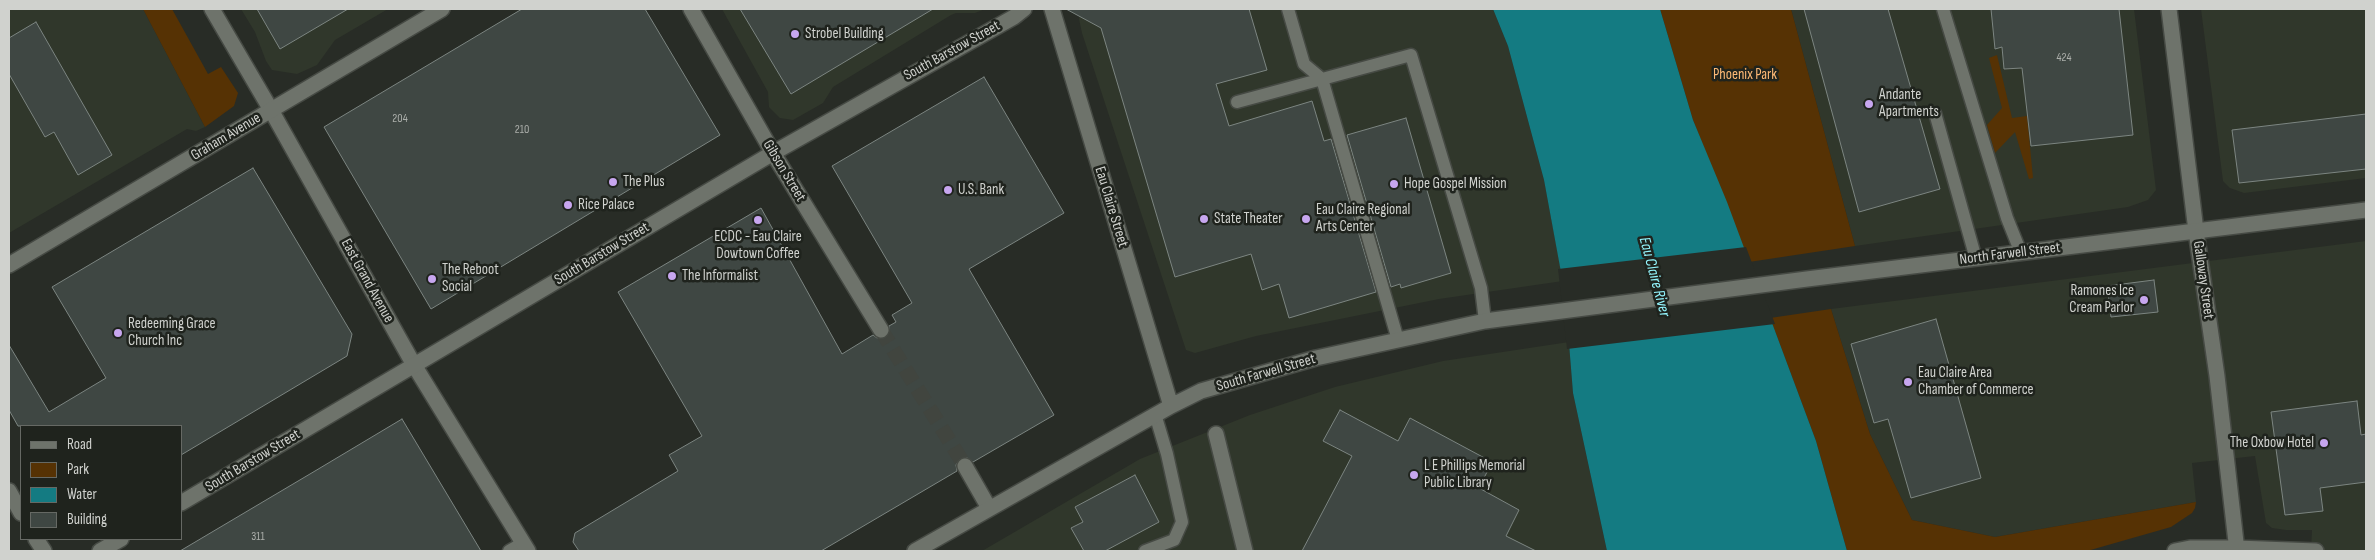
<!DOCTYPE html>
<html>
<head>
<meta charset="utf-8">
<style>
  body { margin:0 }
  #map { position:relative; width:2375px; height:560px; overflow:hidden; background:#282c26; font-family:"Sofia Sans Condensed",sans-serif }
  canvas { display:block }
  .frame { position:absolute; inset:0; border:10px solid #d0d2ce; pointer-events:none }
  .legend { position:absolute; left:20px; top:425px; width:162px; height:115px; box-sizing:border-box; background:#1f231d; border:1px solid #666964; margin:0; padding:6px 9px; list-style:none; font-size:15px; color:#d0d2ce }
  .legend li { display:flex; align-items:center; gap:10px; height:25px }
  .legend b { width:25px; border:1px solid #666964 }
</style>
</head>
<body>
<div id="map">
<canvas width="2375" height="560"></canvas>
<div class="frame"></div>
<ul class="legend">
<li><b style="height:6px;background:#6e736b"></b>Road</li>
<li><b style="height:14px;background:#563204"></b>Park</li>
<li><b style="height:14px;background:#147b82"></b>Water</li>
<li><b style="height:14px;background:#3f4743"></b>Building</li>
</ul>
</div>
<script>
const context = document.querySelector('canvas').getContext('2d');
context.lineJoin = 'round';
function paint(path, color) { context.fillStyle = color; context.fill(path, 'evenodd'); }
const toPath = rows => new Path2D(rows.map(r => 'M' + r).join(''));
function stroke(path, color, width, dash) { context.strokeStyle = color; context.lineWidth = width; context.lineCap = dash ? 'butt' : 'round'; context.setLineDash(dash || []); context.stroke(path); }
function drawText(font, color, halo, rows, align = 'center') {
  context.font = font + ' "Sofia Sans Condensed",sans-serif'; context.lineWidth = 5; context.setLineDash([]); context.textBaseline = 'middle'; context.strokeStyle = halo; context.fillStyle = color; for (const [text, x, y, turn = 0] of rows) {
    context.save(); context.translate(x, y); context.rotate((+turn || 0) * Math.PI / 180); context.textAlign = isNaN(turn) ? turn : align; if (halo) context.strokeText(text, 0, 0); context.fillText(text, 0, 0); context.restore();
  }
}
const built = toPath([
  [9,9,143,9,205,127,196,131,187,129,9,233],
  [241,9,388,9,335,40,317,65,297,74,272,70,266,61,255,32],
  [722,9,985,9,975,13,956,13,951,15,833,87,823,103,793,120,780,118,769,107,768,92],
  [1081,9,1493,9,1508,46,1544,180,1563,281,1439,299,1256,336,1195,353,1186,350,1082,33,1079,19],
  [1791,9,2134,9,2156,190,2148,200,2128,207,1855,246],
  [2201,9,2366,9,2366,178,2244,193,2230,188,2223,181],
  [2366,241,2366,551,2311,551,2312,530,2286,530,2272,528,2266,523,2255,456,2192,463,2196,502,1995,537,1912,520,1870,434,1831,309],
  [1569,342,1573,393,1607,551,982,551,1140,459,1250,415,1335,387,1443,361]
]);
const green = toPath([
  [143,9,172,9,208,74,221,67,238,93,234,106,205,127],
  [1660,9,1791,9,1855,246,1749,262,1693,120],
  [1997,55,2012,118,2027,116,2033,178,2029,179,2015,132,1995,153,1987,125,2002,108,1989,58],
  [1831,309,1870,434,1912,520,1995,537,2196,502,2195,508,2192,513,2171,527,2087,551,1847,551,1816,441,1770,318]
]);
const water = toPath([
  [1493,9,1660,9,1693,120,1727,202,1816,441,1847,551,1607,551,1573,393,1565,294,1544,180,1508,46]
]);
const pier = toPath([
  [1746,247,1775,324,1567,349,1558,269]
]);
const building = toPath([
  [257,9,348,9,280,49,257,9],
  [522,9,645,9,720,135,431,309,324,127,522,9],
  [740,9,933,9,791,94,740,9],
  [1066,9,1249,9,1267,70,1216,84,1229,126,1312,101,1324,141,1331,139,1376,292,1289,318,1279,284,1262,290,1251,254,1175,277,1101,28,1066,9],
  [1804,9,1888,9,1940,189,1859,212,1804,9],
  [1991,9,2119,9,2133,135,2031,146,2022,68,2004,69,2002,47,1995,49,1991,9],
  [36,22,112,155,78,175,54,132,45,137,9,74,9,38,36,22],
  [984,77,1064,213,969,269,1054,415,973,462,966,457,960,458,956,465,957,471,821,551,579,551,573,542,575,533,678,471,669,455,702,436,618,292,761,208,842,354,873,335,877,338,885,338,889,334,889,326,896,322,892,315,912,303,832,166,984,77],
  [2366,114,2366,169,2239,183,2232,130,2366,114],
  [1406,118,1451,273,1401,288,1400,284,1391,287,1347,135,1406,118],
  [253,168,352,334,347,356,181,455,181,426,18,426,9,410,9,345,49,412,106,378,52,287,253,168],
  [2154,280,2158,312,2111,317,2107,286,2154,280],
  [1936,319,1981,478,1911,498,1888,419,1874,423,1851,344,1936,319],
  [2357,401,2361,435,2366,434,2366,482,2320,488,2323,511,2285,515,2271,412,2357,401],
  [1340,410,1398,441,1410,418,1492,462,1479,488,1519,510,1506,536,1536,551,1302,551,1352,456,1323,441,1340,410],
  [402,419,481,551,180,551,315,471,402,419],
  [1135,475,1159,522,1105,551,1084,551,1071,528,1083,522,1075,507,1135,475]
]);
const streetTunnel = toPath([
  [881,330,965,466]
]);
const lane = toPath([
  [1288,9,1304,64,1322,79,1398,340],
  [1943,9,2007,218,2021,253],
  [1237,102,1411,55,1481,288,1485,321],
  [1935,113,1976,259],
  [509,551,523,543],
  [1145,551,1174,540,1182,522,1167,454,1155,414]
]);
const street = toPath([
  [212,9,271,110,414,365,528,551],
  [691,9,773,153,881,330],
  [2169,9,2196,231,2217,376,2237,551],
  [1216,434,1245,551],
  [965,466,989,508],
  [2175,551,2190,548,2237,548,2316,551]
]);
const secondary = toPath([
  [1052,9,1171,406],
  [9,265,442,9],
  [9,491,21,513],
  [181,503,773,153,1014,17,1024,9],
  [36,539,44,551],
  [100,551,121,539],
  [915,551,1171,406,1201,391,1316,358,1485,321,1807,279,2366,210]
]);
const markers = [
  [795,34,5,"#c7a6ef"],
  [1869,104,5,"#c7a6ef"],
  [613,182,5,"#c7a6ef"],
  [1394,184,5,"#c7a6ef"],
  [948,190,5,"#c7a6ef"],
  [568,205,5,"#c7a6ef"],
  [1204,219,5,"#c7a6ef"],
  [1306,219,5,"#c7a6ef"],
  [758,220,5,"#c7a6ef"],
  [672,276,5,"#c7a6ef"],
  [432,279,5,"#c7a6ef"],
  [2144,300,5,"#c7a6ef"],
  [118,333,5,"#c7a6ef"],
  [1908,382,5,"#c7a6ef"],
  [2324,443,5,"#c7a6ef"],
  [1414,475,5,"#c7a6ef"]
];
const numberNames = [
  ["424",2064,58],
  ["204",400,119],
  ["210",522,130],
  ["311",258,537]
];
const poiNames = [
  ["Strobel Building",805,34],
  ["Andante",1879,95],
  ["Apartments",1879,112],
  ["The Plus",623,182],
  ["Hope Gospel Mission",1404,184],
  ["U.S. Bank",958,190],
  ["Rice Palace",578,205],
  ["Eau Claire Regional",1316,210],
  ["Arts Center",1316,227],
  ["State Theater",1214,219],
  ["ECDC - Eau Claire",758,237,"center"],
  ["Dowtown Coffee",758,254,"center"],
  ["The Reboot",442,270],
  ["Social",442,287],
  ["The Informalist",682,276],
  ["Ramones Ice",2134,291,"right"],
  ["Cream Parlor",2134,308,"right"],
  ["Redeeming Grace",128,324],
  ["Church Inc",128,341],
  ["Eau Claire Area",1918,373],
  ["Chamber of Commerce",1918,390],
  ["The Oxbow Hotel",2314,443,"right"],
  ["L E Phillips Memorial",1424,466],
  ["Public Library",1424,483]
];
const streetNames = [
  ["South Barstow Street",952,51,-29],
  ["Graham Avenue",226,137,-31],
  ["Gibson Street",784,171,59],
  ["Eau Claire Street",1111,207,73],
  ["South Barstow Street",602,254,-31],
  ["North Farwell Street",2010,254,-7],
  ["Galloway Street",2203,280,82],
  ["East Grand Avenue",367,281,61],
  ["South Farwell Street",1266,373,-16],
  ["South Barstow Street",253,461,-31]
];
const parkNames = [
  ["Phoenix Park",1745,75]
];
const waterNames = [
  ["Eau Claire River",1654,277,75]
];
paint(built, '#30372b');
paint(green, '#563204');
paint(water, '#147b82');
paint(pier, '#282c26');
paint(building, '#3f4743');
stroke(building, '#7c8581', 1);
stroke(streetTunnel, '#41453f', 15, [15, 8]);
stroke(lane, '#464a44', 15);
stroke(street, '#464a44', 18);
stroke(secondary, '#464a44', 18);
stroke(lane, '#6e736b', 12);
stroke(street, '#6e736b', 15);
stroke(secondary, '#6e736b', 15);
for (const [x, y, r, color] of markers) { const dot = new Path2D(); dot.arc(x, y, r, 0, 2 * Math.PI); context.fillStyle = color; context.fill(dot); stroke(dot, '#1f231d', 2); }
drawText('12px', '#acafab', null, numberNames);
drawText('15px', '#d0d2ce', '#1f231d', poiNames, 'left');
drawText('15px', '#d0d2ce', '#1f231d', streetNames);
drawText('15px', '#fdb975', '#1f231d', parkNames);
drawText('italic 16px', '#94f6fe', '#1f231d', waterNames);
</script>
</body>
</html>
